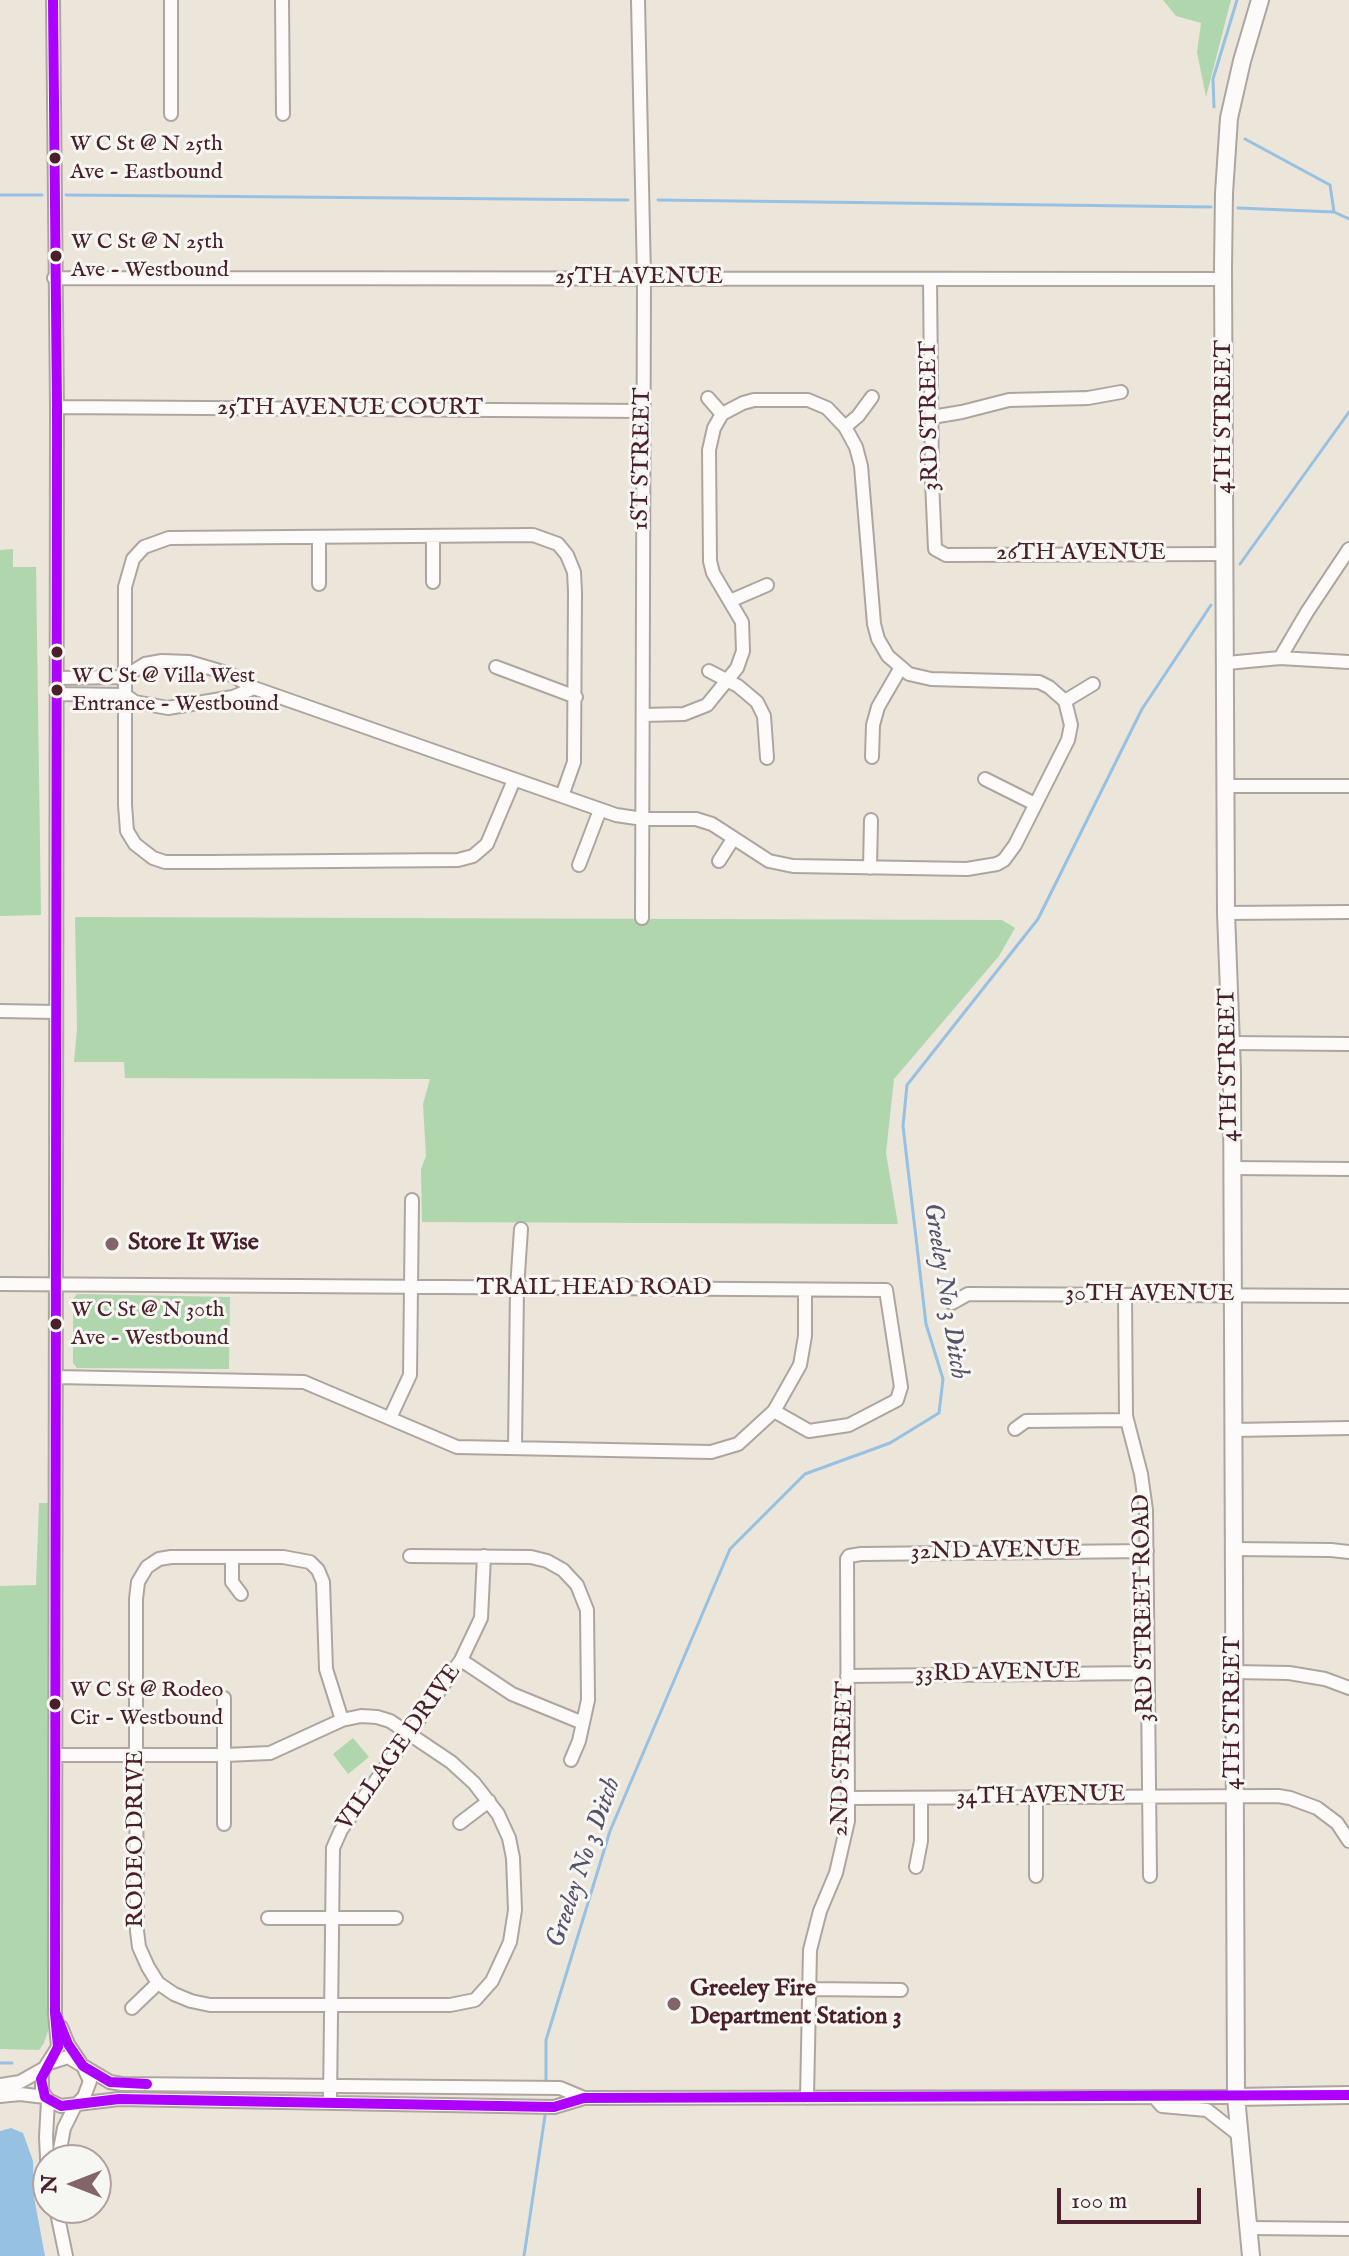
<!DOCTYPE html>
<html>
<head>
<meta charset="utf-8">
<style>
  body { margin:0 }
  #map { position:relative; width:1349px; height:2256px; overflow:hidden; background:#ece5da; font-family:"IM FELL English",serif }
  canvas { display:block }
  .north { position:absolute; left:32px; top:2144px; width:80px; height:80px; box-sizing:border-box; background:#f6f6f2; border:2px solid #b1a0a2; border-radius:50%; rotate:270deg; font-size:22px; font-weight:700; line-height:32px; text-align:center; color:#4a1f2b }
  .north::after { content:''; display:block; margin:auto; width:28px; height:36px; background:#836468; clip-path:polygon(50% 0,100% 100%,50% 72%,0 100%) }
  .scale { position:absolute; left:1057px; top:2188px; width:144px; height:36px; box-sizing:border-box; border:4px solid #4a1f2b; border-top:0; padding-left:10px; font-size:24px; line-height:28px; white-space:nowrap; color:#4a1f2b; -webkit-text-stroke:6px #f6f6f2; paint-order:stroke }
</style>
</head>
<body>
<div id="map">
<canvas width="1349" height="2256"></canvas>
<div class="north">N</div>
<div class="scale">100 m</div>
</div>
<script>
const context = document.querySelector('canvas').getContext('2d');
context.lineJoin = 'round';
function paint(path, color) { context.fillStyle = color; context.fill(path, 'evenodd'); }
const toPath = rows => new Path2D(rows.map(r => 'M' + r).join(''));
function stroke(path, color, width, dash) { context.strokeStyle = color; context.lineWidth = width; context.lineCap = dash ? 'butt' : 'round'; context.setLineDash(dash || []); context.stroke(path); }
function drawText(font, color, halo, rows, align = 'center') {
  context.font = font + ' "IM FELL English",serif'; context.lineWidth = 6; context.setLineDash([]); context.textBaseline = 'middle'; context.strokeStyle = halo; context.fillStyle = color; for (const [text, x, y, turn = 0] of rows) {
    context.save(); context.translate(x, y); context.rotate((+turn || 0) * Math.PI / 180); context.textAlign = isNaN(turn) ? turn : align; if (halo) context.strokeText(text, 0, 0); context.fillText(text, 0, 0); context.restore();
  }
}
const green = toPath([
  [1163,0,1231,0,1206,97,1197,52,1201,23,1176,16],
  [13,549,13,567,36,567,41,915,0,916,0,550],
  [75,917,1002,920,1015,928,999,956,894,1079,886,1153,898,1224,422,1222,421,1169,426,1156,423,1104,430,1079,125,1078,124,1062,74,1062,77,1029],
  [77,1294,230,1297,229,1369,77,1368,73,1363,73,1299],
  [39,1503,50,1503,49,2028,44,2043,39,2050,0,2049,0,1586,36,1585],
  [353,1738,369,1757,348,1774,333,1754]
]);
const water = toPath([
  [11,2128,23,2133,33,2161,34,2197,45,2256,0,2256,0,2131]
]);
const stream = toPath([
  [1214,107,1213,79,1237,0],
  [1245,139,1330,185,1334,212,1349,219],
  [0,195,42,195],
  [66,195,628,200],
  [658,200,1211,207],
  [1238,208,1334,212],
  [1240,564,1349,412],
  [0,2063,12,2063],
  [546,2086,546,2040,610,1831,730,1549,805,1474,890,1443,939,1413,943,1379,926,1324,903,1126,907,1085,1038,919,1142,709,1211,605],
  [524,2256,546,2109]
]);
const minor = toPath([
  [53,0,57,407,55,2013,58,2047,42,2072,42,2091,48,2100,61,2106,119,2099,554,2107,584,2098,1236,2097],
  [282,0,283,114],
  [638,0,644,278,642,918],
  [171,114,171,0],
  [54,278,1223,279],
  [930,279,932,481,935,549,946,555,1225,554],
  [708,398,722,414],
  [57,407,644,411],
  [932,417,962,412,1009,400,1088,398,1121,392],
  [845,427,858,416,872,397],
  [433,536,433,582],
  [319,584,319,537],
  [730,601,767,585],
  [1280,658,1307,612,1349,549],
  [1227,663,1280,658,1349,662],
  [496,667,576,697],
  [709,671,738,686,757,702,764,716,767,758],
  [57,678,124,677,145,664,162,661,189,662,230,674,254,688,616,815,643,819,696,819,712,824,769,861,793,866,967,869,997,864,1004,860,1015,845,1068,740,1071,725,1065,701,1049,687,1039,682,931,679,909,674,888,656,878,639,874,624,861,466,856,447,845,427,827,408,808,400,754,400,743,403,722,414,714,428,709,450,710,561,713,573,742,622,743,651,737,668,707,705,684,714,643,715],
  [57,694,125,695,135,702,168,708,233,697,254,688],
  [1065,701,1093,684],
  [872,757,873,725,878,707,900,669],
  [985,779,1035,804],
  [514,780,487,844,473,856,458,860,212,862,165,862,153,858,135,844,127,831,125,805,125,587,133,559,144,547,169,538,533,535,558,544,567,555,574,572,575,592,574,762,562,796],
  [1227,786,1349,786],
  [719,861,733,839],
  [579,865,600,810],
  [870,868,871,820],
  [1226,913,1349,912],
  [0,1011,56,1012],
  [1231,1043,1349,1044],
  [1232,1168,1349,1169],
  [0,1284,886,1290,901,1387,897,1400,849,1425,809,1431,774,1411],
  [1125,1295,1126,1416,1141,1474,1146,1510,1150,1876],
  [952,1303,968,1294,1349,1296],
  [56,1377,304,1382,457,1447,711,1452,738,1444,774,1411,800,1365,805,1336,805,1290],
  [390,1418,410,1375,412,1200],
  [1015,1429,1026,1421,1127,1420],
  [1233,1430,1349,1428],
  [515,1447,517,1288,521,1229],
  [1233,1549,1331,1550,1349,1552],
  [410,1556,531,1557,547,1561,563,1570,577,1585,587,1610,588,1700,579,1741,571,1760],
  [232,1557,232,1582,241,1594],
  [461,1660,512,1694,583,1723],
  [1234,1672,1289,1673,1325,1679,1349,1688],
  [847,1676,1148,1673],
  [224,1698,224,1824],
  [56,1755,225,1755,270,1753,342,1720,361,1716,377,1717,390,1721,451,1762,474,1783,498,1814,509,1838,513,1858,515,1910,510,1942,492,1981,475,2000,450,2005,210,2005,191,2001,174,1994,158,1983,148,1967,139,1947,137,1931,136,1768,136,1599,138,1582,147,1567,159,1559,171,1557,283,1557,310,1562,318,1570,323,1582,326,1669,342,1720],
  [848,1798,1278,1796,1290,1798,1317,1808,1337,1823,1349,1841],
  [460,1823,489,1801],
  [916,1867,921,1841,921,1798],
  [1036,1876,1036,1797],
  [268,1918,396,1918],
  [809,1989,901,1990],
  [132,2008,158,1983],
  [61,2027,68,2044,80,2062],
  [49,2063,68,2057,83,2066,90,2081,84,2097,78,2103],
  [83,2066,110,2082,122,2084,560,2088,584,2098],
  [0,2085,20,2082,43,2069],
  [0,2096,20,2094,45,2097],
  [1154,2097,1162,2106,1207,2110,1239,2135],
  [807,2098,810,1950,820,1911,836,1873,848,1821,847,1559,849,1556,861,1554,1147,1551],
  [48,2100,46,2137,48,2179],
  [330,2101,333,1848,341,1830,461,1660,481,1618,484,1556],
  [58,2160,64,2128,76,2104],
  [56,2208,66,2256],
  [1249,2228,1349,2229]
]);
const major = toPath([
  [1236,2097,1349,2095],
  [1251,2256,1236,2097,1232,1071,1226,913,1223,268,1224,193,1229,118,1242,61,1260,0]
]);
const bus1 = toPath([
  [53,0,57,407,55,2013,58,2047,41,2079,45,2097,61,2106,119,2099,554,2107,584,2098,1349,2095],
  [56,2014,68,2044,83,2066,110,2082,147,2084]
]);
const markers = [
  [55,158,7,"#4a1f2b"],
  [56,256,7,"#4a1f2b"],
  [57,652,7,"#4a1f2b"],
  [57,690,7,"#4a1f2b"],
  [112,1244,8,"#836468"],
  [56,1324,7,"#4a1f2b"],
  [55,1704,7,"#4a1f2b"],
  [674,2004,8,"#836468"]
];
const busNames = [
  ["W C St @ N 25th",70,145],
  ["Ave - Eastbound",70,173],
  ["W C St @ N 25th",71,243],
  ["Ave - Westbound",71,271],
  ["W C St @ Villa West",72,677],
  ["Entrance - Westbound",72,705],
  ["W C St @ N 30th",71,1311],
  ["Ave - Westbound",71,1339],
  ["W C St @ Rodeo",70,1691],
  ["Cir - Westbound",70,1719]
];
const streetNames = [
  ["25TH AVENUE",639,278],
  ["25TH AVENUE COURT",350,409],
  ["3RD STREET",931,416,-91],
  ["4TH STREET",1225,417,-90],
  ["1ST STREET",643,459,-89],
  ["26TH AVENUE",1081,554],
  ["4TH STREET",1230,1065,-91],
  ["TRAIL HEAD ROAD",594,1289],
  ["30TH AVENUE",1150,1295],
  ["32ND AVENUE",996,1552,-1],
  ["3RD STREET ROAD",1145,1608,-91],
  ["33RD AVENUE",998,1674,-1],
  ["4TH STREET",1234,1713,-90],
  ["VILLAGE DRIVE",400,1748,-55],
  ["2ND STREET",844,1759,-88],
  ["34TH AVENUE",1041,1797,-1],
  ["RODEO DRIVE",137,1839,-90]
];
const poiNames = [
  ["Store It Wise",128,1244],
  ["Greeley Fire",690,1990],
  ["Department Station 3",690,2018]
];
const waterNames = [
  ["Greeley No 3 Ditch",944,1291,81],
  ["Greeley No 3 Ditch",585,1863,-71]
];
paint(green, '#b0d6ad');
paint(water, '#97c1e2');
stroke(stream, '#97c1e2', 3);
stroke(minor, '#aea5a0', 16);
stroke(major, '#aea5a0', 20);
stroke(minor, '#fcfbf9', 12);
stroke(major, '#fcfbf9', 16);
stroke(bus1, '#ae00ff', 10);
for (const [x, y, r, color] of markers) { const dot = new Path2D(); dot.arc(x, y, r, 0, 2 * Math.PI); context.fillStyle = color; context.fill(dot); stroke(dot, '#f6f6f2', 3); }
drawText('22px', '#4a1f2b', '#f6f6f2', busNames, 'left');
drawText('24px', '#4a1f2b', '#f6f6f2', streetNames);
drawText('bold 24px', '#4a1f2b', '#f6f6f2', poiNames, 'left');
drawText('italic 26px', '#58526c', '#f6f6f2', waterNames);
</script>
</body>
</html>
